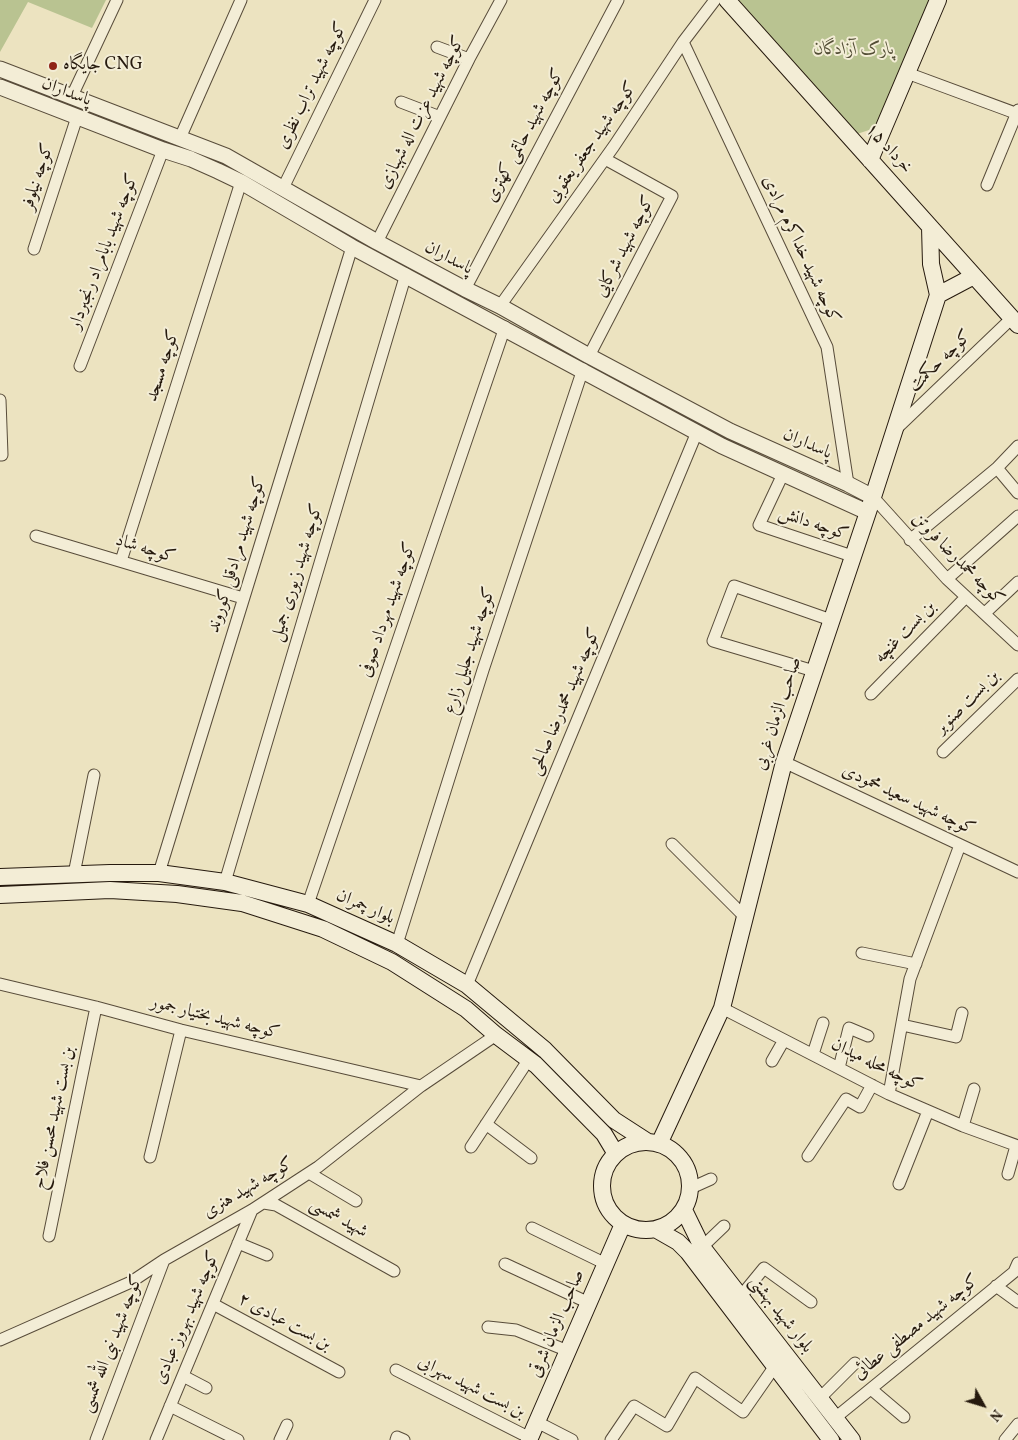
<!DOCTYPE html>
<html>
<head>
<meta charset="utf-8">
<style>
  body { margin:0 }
  #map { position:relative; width:1018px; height:1440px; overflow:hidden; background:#ece3c0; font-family:Vollkorn,serif }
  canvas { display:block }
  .north { position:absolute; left:958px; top:1380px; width:50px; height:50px; -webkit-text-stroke:4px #f3edd6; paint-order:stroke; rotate:129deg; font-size:14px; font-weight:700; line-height:20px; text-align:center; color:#261a0e }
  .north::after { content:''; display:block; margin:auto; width:18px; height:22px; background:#261a0e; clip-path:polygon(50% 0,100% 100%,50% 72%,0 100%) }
</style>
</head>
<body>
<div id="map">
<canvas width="1018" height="1440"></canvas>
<div class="north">N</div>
</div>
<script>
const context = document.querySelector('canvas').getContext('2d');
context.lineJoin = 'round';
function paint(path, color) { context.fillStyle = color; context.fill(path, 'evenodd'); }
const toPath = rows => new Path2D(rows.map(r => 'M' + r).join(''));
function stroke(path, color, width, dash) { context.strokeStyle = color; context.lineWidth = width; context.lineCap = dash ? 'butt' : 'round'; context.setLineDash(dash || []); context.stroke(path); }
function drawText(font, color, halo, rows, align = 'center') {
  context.font = font + ' Vollkorn,Amiri,serif'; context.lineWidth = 4; context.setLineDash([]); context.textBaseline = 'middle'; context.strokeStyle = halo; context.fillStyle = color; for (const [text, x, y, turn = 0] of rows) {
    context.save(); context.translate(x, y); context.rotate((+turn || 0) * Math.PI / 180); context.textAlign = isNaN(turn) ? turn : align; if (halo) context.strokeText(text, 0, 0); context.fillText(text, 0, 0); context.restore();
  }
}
const green = toPath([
  [0,0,106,0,92,28,28,2,0,52],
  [739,0,931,0,883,118,872,129,857,134]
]);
const minor = toPath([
  [683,42,827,347,848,484],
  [437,47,469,59],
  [907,73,1018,114],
  [72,96,117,0],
  [401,102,440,117],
  [180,138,241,0],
  [987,185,1018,110],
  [283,188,375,0],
  [377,242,469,59,501,0],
  [34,249,77,117],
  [465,289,618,0],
  [500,306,614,146,683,42,715,0],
  [589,356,672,196,605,159],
  [80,366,163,150],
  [0,400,2,455,0,455],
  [896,429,1012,318],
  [997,468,1018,493],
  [783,474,759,525,852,556],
  [873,497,947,579,1018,645],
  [36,536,243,598],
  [910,540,997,468,1018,446],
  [121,561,241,182],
  [947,579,1018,516],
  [985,613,1018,582],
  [814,671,713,641,734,586,831,620],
  [871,694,966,597],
  [943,752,1018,679],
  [784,762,1018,872],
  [672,844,745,917],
  [159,873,352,247],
  [74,874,94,775],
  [225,882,406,274],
  [308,904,505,327],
  [397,944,483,670,583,369],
  [862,953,916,964],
  [0,984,96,1007,181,1030,421,1086],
  [467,985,697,432],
  [722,1008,889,1094,963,1126,1018,1146],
  [902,1025,956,1037,962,1013],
  [813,1054,823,1023],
  [772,1061,784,1040],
  [839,1068,849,1028,868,1036],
  [889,1094,910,979,960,845],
  [486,1124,531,1158],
  [963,1126,974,1089],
  [471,1147,529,1059],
  [808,1156,846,1099,860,1107,872,1085],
  [150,1157,181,1030],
  [309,1173,356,1201],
  [1008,1174,1016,1146],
  [899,1184,928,1111],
  [691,1188,711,1179],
  [264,1203,276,1205,394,1271],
  [532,1228,606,1264],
  [49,1236,96,1007],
  [238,1243,267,1255],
  [702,1247,724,1226],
  [505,1264,589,1303],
  [996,1286,1018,1302],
  [741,1296,764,1268,811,1302],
  [213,1304,339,1372],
  [488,1327,516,1330,568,1351],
  [0,1340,131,1282,164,1260,252,1210,318,1167,421,1086,496,1035],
  [396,1370,530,1438],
  [183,1376,206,1388],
  [871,1389,904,1417],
  [820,1398,855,1363],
  [170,1406,238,1440],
  [835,1418,1014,1272,1018,1263],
  [537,1422,572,1440],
  [96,1440,164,1260],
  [156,1440,252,1210],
  [280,1440,287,1425],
  [396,1440,397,1437,404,1440],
  [611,1440,634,1406,667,1426,695,1378,743,1412,775,1366],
  [1005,1440,1018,1424]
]);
const tertiary = toPath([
  [0,69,226,156,377,242,465,289,500,306,589,356,730,431,848,484,873,497],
  [0,87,163,150,191,159,218,171,241,182,352,247,722,446,867,512]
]);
const secondary = toPath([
  [727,0,1018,325],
  [870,160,938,0],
  [930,227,931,264,938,295],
  [938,295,974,276],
  [0,877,110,873,159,873,225,882,308,904,397,944,467,985,545,1050,614,1120,648,1142],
  [0,895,110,890,177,894,242,903,323,929,392,962,466,1009,496,1035,536,1065,604,1134,616,1154],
  '602 1186a44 44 0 1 1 88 0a44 44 0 1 1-88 0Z',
  [659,1144,722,1008,784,762,873,497,938,295],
  [684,1210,702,1247,852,1440],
  [657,1230,678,1242,688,1252,831,1440],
  [529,1440,623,1224]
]);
const markers = [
  [53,66,5,"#8f2418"]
];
const parkNames = [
  ["پارک آزادگان",854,51]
];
const poiNames = [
  ["جایگاه CNG",63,66]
];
const streetNames = [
  ["کوچه شهید تراب نظری",313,86,-64],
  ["پاسداران",66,93,21],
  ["کوچه شهید عزت اله شهبازی",423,113,-63],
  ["کوچه شهید حاتمی کهتری",526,136,-62],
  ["کوچه شهید جعفر یعقوبی",593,143,-55],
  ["۱۵ خرداد",888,149,48],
  ["کوچه نیلوفر",39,177,-72],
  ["کوچه شهید شرکایی",626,247,-63],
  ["کوچه شهید خداکرم مرادی",800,250,65],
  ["کوچه شهید بابامراد رنجبردار",105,252,-69],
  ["پاسداران",448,259,28],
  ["کوچه حکمت",941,362,-44],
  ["کوچه مسجد",164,366,-72],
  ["پاسداران",807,445,24],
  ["کوچه دانش",813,525,19],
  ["کوچه شاد",145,550,17],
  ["کوچه شهید مرادقلی کوروند",238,555,-73],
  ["کوچه محمدرضا فروتن",957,560,45],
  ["کوچه شهید زیوری جمیل",298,573,-73],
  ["کوچه شهید مهرداد صوفی",389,610,-71],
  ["بن بست غنچه",906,633,-46],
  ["کوچه شهید جلیل زارع",471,651,-72],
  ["کوچه شهید محمدرضا صالحی",566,702,-67],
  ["بن بست صنوبر",968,703,-45],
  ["صاحب الزمان غربی",779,714,-72],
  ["کوچه شهید سعید محمودی",908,801,25],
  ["بلوار چمران",365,908,24],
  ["کوچه شهید بختیار جمور",215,1019,14],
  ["کوچه محله میدان",876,1066,26],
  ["بن بست شهید محسن فلاح",55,1118,-78],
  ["کوچه شهید هنری",249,1189,-31],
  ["شهید شمسی",338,1219,29],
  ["بلوار شهید بهشتی",780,1315,52],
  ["کوچه شهید بهروز عبادی",188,1318,-67],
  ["بن بست عبادی ۲",284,1323,28],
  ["صاحب الزمان شرقی",558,1324,-67],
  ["کوچه شهید مصطفی عطائی",917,1328,-39],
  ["کوچه شهید نبی الله شمسی",113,1344,-69],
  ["بن بست شهید سهرابی",471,1388,27]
];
paint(green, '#b9c391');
stroke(minor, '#584c3a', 13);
stroke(tertiary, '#584c3a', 17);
stroke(secondary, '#261a0e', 18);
stroke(minor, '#f3edd6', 11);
stroke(tertiary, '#f3edd6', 15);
stroke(secondary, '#f3edd6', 16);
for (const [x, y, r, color] of markers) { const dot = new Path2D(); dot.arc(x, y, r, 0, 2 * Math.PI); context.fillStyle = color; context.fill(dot); stroke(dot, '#f3edd6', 2); }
drawText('italic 18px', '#524d35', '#f3edd6', parkNames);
drawText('18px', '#261a0e', '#f3edd6', poiNames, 'left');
drawText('18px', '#261a0e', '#f3edd6', streetNames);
</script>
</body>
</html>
